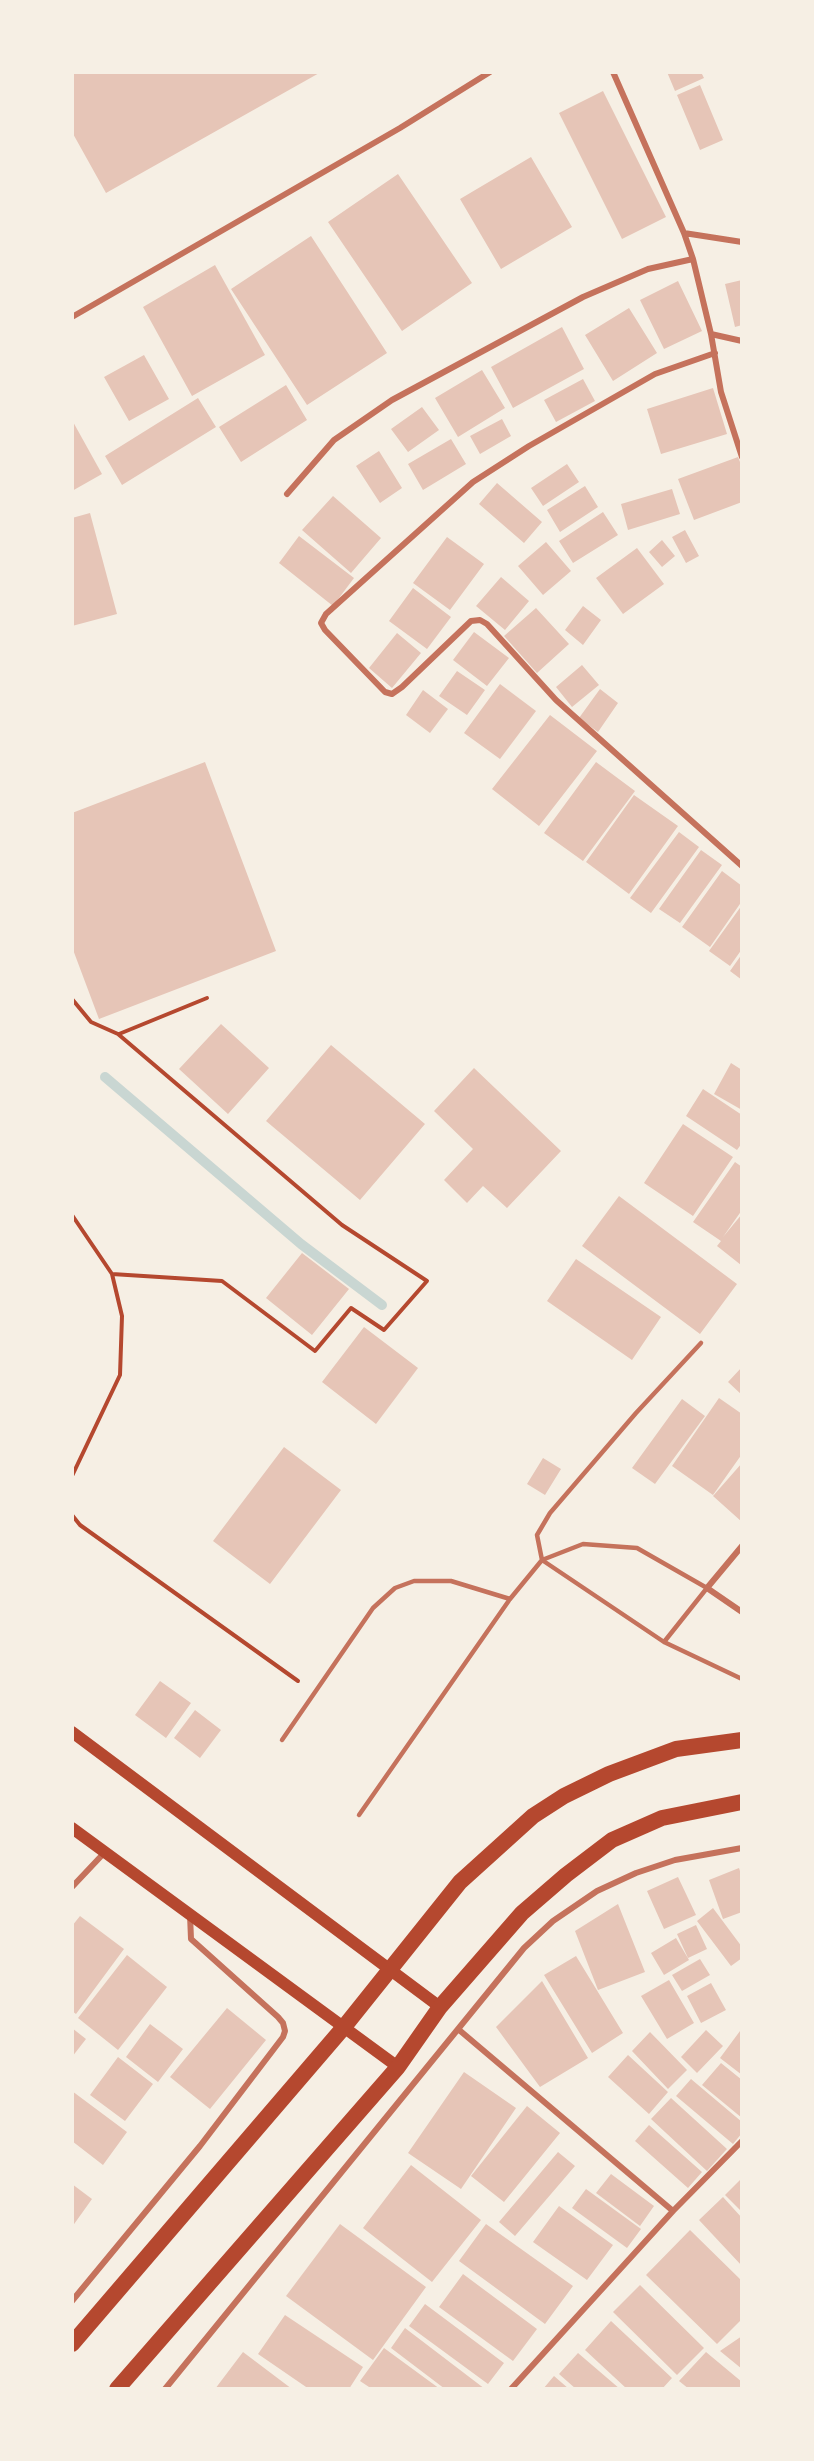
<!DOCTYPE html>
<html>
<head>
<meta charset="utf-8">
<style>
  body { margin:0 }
  #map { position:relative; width:814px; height:2461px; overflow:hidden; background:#f6efe4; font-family:Montserrat,sans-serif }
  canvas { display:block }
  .frame { position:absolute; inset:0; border:74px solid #f6efe4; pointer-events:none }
</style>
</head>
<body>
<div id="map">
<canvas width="814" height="2461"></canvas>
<div class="frame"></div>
</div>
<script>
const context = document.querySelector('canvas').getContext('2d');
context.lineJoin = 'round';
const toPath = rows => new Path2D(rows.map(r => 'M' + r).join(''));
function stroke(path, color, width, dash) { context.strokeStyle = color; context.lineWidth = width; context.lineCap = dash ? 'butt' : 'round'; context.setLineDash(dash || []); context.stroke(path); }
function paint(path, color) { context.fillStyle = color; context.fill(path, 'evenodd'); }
const stream = toPath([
  [105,1077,301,1244,382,1305]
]);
const building = toPath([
  [72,72,321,72,106,193,72,132],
  [667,72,701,72,704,78,675,91],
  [700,85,723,140,700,150,677,95],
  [603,91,666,217,622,239,559,113],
  [531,157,572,227,501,269,460,199],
  [398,174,472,283,402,331,328,222],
  [311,236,387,353,307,405,231,289],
  [215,265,265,355,192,396,143,307],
  [742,280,742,325,735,327,725,284],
  [678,281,702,331,664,349,640,300],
  [629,308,657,353,613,381,585,335],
  [562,327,584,369,513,408,491,367],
  [144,355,169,399,129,421,104,377],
  [482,370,505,408,458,437,435,398],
  [583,379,595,401,556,422,544,400],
  [286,385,307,420,241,462,219,427],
  [713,388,727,434,661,454,647,409],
  [198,398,216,427,122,485,105,456],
  [422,407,439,430,408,452,391,429],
  [502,419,511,436,480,454,470,436],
  [72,420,102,474,72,491],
  [451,439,466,464,423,490,408,464],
  [379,451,402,488,380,503,356,466],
  [738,457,742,467,742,502,694,520,678,479],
  [567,464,579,482,543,506,531,488],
  [497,483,542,522,524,543,479,504],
  [585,486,598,507,560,532,547,510],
  [672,489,680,514,628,530,621,504],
  [333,496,381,538,351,573,302,530],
  [603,512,618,535,573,563,559,541],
  [90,513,117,614,72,626,72,518],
  [685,530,699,556,686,563,672,537],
  [299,536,354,578,333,606,279,563],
  [447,537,484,564,450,610,413,583],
  [662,540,675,556,662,567,649,552],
  [546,542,571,571,543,595,518,566],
  [637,548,664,584,623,614,596,578],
  [501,577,529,601,505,630,476,606],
  [413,588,451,617,427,649,389,621],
  [583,606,601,620,583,645,565,630],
  [536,608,569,644,537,673,504,636],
  [474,632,509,658,487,686,453,660],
  [397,633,421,653,392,688,369,668],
  [582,665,599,685,572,707,556,687],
  [457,671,485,690,467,715,439,696],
  [500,684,536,711,500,759,464,733],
  [600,689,618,703,598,732,579,718],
  [423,690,448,709,430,733,406,715],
  [550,715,597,751,539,826,492,789],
  [205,762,276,951,99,1019,72,947,72,813],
  [596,762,635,791,583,861,544,833],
  [634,795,678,826,629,894,586,862],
  [679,832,699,847,651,913,630,898],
  [701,850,722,865,680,923,659,909],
  [722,871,742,886,742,901,710,947,682,927],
  [742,905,742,949,730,966,709,951],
  [742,954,742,980,730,971],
  [221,1024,269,1068,228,1114,179,1069],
  [331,1045,425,1124,360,1200,266,1121],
  [731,1063,742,1070,742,1110,714,1094],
  [474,1068,561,1151,507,1208,483,1186,467,1203,444,1180,473,1149,434,1111],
  [703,1089,742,1115,742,1143,737,1150,686,1116],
  [683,1124,733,1157,693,1216,644,1183],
  [735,1162,742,1167,742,1210,723,1237,742,1214,741,1265,717,1246,721,1241,693,1222],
  [619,1196,737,1284,700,1334,582,1246],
  [302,1253,349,1289,312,1335,266,1298],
  [576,1259,661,1317,632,1360,547,1301],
  [364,1327,418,1368,376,1424,322,1382],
  [742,1367,742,1395,728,1382],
  [719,1398,742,1414,742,1454,713,1495,672,1466],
  [682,1399,705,1416,655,1484,632,1468],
  [284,1447,341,1490,270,1584,213,1541],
  [543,1458,561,1469,545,1495,527,1484],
  [742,1463,742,1522,713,1496],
  [160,1681,191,1703,166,1738,135,1715],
  [195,1710,221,1730,200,1758,174,1738],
  [739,1868,742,1877,742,1912,723,1919,709,1880],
  [678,1877,696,1915,664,1929,647,1891],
  [618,1904,645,1972,598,1990,575,1931],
  [713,1908,742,1947,742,1958,731,1966,697,1921],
  [80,1916,124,1949,76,2014,72,2011,72,1926],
  [696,1925,707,1949,688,1958,677,1934],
  [676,1938,689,1960,664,1975,651,1953],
  [127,1955,167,1987,118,2050,78,2018],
  [576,1956,623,2033,592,2053,544,1975],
  [700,1959,710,1975,682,1991,672,1975],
  [669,1980,694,2023,667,2039,641,1996],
  [542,1981,588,2058,540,2087,496,2027],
  [711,1983,726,2010,701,2023,687,1996],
  [227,2008,266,2040,210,2109,170,2077],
  [150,2024,183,2049,158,2082,126,2057],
  [72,2028,86,2039,72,2057],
  [706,2030,723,2046,697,2073,681,2057],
  [740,2031,742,2032,742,2075,720,2058],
  [650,2032,687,2070,668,2089,632,2051],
  [628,2055,668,2092,649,2114,608,2077],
  [118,2057,153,2084,125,2121,90,2095],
  [721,2063,742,2080,742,2118,702,2085],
  [464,2072,516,2108,461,2189,408,2153],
  [691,2079,742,2122,742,2133,733,2144,676,2096],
  [72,2091,127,2132,103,2165,72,2141],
  [671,2098,727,2149,707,2171,651,2119],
  [527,2106,560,2133,504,2202,471,2176],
  [649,2125,702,2172,688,2188,635,2141],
  [558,2152,575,2166,515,2236,499,2222],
  [411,2165,481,2220,432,2282,363,2228],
  [611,2174,654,2206,640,2226,596,2193],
  [742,2178,742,2212,725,2195],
  [72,2184,92,2199,72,2227],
  [586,2189,641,2229,627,2248,572,2208],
  [723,2197,742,2218,742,2266,699,2220],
  [559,2206,613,2245,587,2280,533,2242],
  [340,2224,426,2287,373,2360,286,2296],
  [486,2224,573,2286,545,2324,459,2261],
  [690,2230,742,2281,742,2319,717,2344,646,2275],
  [463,2274,537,2329,513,2361,439,2307],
  [640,2285,704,2348,677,2375,613,2312],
  [425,2304,504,2363,488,2384,409,2326],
  [285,2315,363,2367,349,2389,309,2389,258,2354],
  [611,2321,672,2378,662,2389,627,2389,585,2350],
  [405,2328,485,2389,445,2389,391,2348],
  [742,2336,742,2369,720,2351],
  [384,2348,440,2389,372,2389,360,2381],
  [243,2352,292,2389,215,2389],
  [706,2352,742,2382,742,2389,689,2389,679,2381],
  [578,2353,620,2389,576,2389,559,2374],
  [554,2376,569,2389,543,2389]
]);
const path = toPath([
  [72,999,91,1022,118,1034,342,1225,427,1281,384,1330,351,1308,315,1351,222,1281,112,1274],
  [119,1034,207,998],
  [72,1215,112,1274,122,1316,120,1375,72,1476],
  [72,1515,80,1525,298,1681]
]);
const service = toPath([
  [701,1343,636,1413,550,1513,537,1535,542,1560,664,1642,742,1679],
  [282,1740,373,1608,395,1588,414,1581,451,1581,510,1599],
  [359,1815,510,1599,542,1560,583,1544,637,1548,707,1588,664,1642]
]);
const minor = toPath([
  [613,72,684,233,693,259,711,334,721,392,742,457],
  [684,233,742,242],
  [72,317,400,128,490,72],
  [711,334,742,341],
  [715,353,655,374,529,446,473,482,326,614,321,623,325,630,385,692,392,694,402,687,471,621,480,620,487,624,556,700,742,866],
  [287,494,334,440,392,400,583,297,648,269,693,259],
  [742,1546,707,1588,742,1612],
  [72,1887,105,1852],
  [458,2029,673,2211],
  [72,2301,200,2146,283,2037,285,2031,283,2023,278,2017,191,1939,190,1915],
  [165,2389,524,1948,553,1921,597,1891,636,1873,675,1860,742,1848],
  [511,2389,673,2211,742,2141]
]);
const secondary = toPath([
  [72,1732,440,2007],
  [72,1828,398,2067]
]);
const trunk = toPath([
  [72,2344,344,2027,460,1882,533,1816,564,1796,609,1774,676,1749,742,1740],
  [117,2389,398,2067,440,2007,522,1913,566,1875,612,1840,662,1818,742,1802]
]);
stroke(stream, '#c9d6d2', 10);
paint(building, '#e6c5b7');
stroke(path, '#b5482f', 4);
stroke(service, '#c5725c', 4.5);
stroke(minor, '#c5725c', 6);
stroke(secondary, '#b5482f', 12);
stroke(trunk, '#b5482f', 16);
</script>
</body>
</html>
